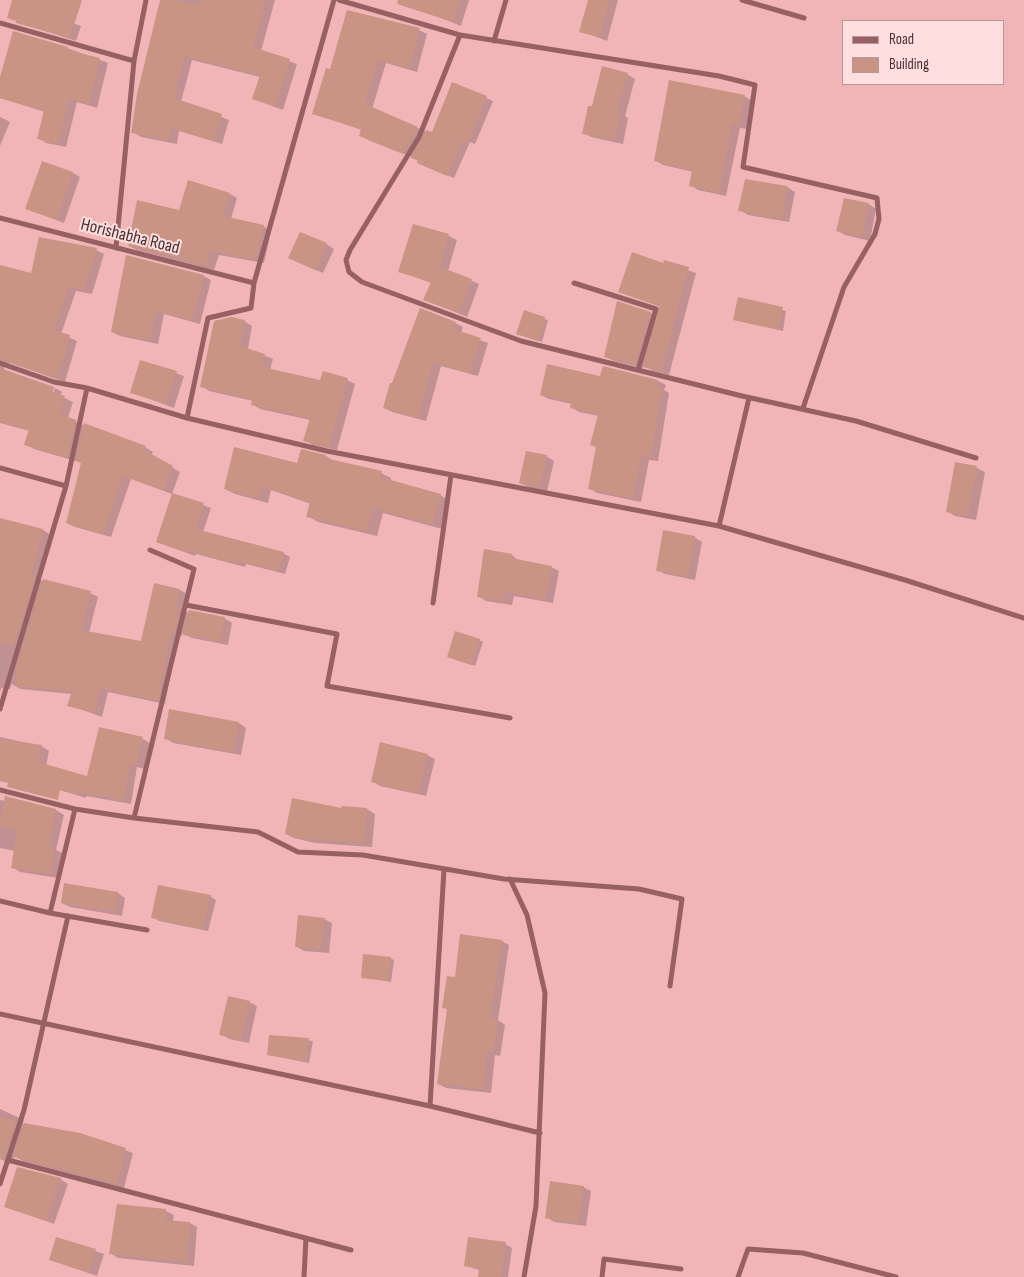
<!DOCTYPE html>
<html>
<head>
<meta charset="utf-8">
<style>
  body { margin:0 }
  #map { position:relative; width:1024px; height:1277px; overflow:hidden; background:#f1b5b7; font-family:"Sofia Sans Condensed",sans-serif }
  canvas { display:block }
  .legend { position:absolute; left:842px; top:20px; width:162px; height:65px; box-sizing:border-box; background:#fededf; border:1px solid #b6999a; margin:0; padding:6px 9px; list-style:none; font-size:15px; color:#493132 }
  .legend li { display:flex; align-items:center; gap:10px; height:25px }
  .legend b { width:25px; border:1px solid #b6999a }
</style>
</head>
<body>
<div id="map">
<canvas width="1024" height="1277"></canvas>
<ul class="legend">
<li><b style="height:6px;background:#976062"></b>Road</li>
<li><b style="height:14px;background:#ca9484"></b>Building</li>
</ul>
</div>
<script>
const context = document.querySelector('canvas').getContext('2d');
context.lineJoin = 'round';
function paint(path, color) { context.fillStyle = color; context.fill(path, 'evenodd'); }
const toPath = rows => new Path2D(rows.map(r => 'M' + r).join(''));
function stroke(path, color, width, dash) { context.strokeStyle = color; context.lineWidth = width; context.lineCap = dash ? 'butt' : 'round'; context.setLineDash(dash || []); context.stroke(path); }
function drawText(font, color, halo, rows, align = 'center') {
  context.font = font + ' "Sofia Sans Condensed",sans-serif'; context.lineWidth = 4; context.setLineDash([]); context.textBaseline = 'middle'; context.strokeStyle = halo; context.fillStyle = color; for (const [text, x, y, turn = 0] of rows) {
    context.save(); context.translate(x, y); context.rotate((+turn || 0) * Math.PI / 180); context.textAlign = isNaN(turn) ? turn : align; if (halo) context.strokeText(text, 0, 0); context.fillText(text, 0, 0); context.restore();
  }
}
const shadow = toPath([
  [161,0,275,0,261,51,297,64,283,110,253,99,260,77,192,60,181,102,229,120,222,144,179,131,177,144,141,137,133,132],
  [428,0,469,0,461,26,426,12],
  [590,0,618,0,607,41,581,31],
  [22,6,81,26,76,41,17,22],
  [419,30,427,34,417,72,386,63,372,109,432,134,486,98,493,101,475,144,470,142,454,178,425,166,412,157,368,140,362,130,314,114,331,70],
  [67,48,108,63,97,108,77,102,66,147,46,143,39,138,45,112,0,98,0,82],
  [627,74,635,79,625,116,628,118,623,144,591,137,584,133,592,108],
  [744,96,752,101,747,129,740,128,726,196,698,190,690,185,693,172,663,165,655,160],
  [0,117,10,122,0,146],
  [73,173,80,177,64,223,27,209],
  [746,180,787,187,795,192,789,222,748,215,740,210],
  [230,194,237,198,231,219,263,226,271,231,264,263,219,255,214,270,137,250,129,246,180,211],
  [869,204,876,209,870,241,845,235,838,231],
  [414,226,449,236,457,240,448,271,479,284,467,317,425,300,431,283,400,271],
  [326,244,334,249,323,273,297,262],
  [96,250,104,254,92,294,76,291,61,334,77,341,65,382,10,363,3,365,5,371,52,399,55,388,62,392,60,396,73,402,68,418,85,426,145,447,153,452,151,456,180,472,172,494,131,479,111,537,75,527,67,523,82,463,34,449,26,444,30,431,0,423,0,266,32,275],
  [665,262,696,273,669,375,653,371,644,366,643,368,614,361,606,357,650,313,659,318,661,307,619,292],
  [203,276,211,280,200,324,164,314,158,344,120,336,112,332],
  [739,299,786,311,783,331,735,320],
  [525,312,548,320,542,342,517,334],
  [244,321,252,326,248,349,273,359,270,370,321,381,347,380,355,384,337,450,313,445,305,440,310,420,260,409,252,404,253,401,209,391,201,386],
  [455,323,463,327,461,333,488,343,478,376,441,366,426,421,392,412,384,408,392,385],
  [141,361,184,376,174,408,131,392],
  [604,367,658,381,666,385,664,390,669,393,658,461,649,460,641,502,597,493,590,489,597,448,599,416,579,412,571,407,572,404,549,399,541,395,601,378],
  [302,451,326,456,335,462,381,473,391,478,391,481,440,495,450,501,442,529,383,513,377,536,318,522,308,516,311,504,271,490,268,503,235,494,225,489,298,465],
  [546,456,554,461,547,491,528,487,520,483],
  [956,464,977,468,985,472,976,520,955,516,947,511],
  [173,494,211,508,203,532,283,553,290,557,285,574,246,564,245,567,196,554,195,556,157,542],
  [0,519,43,530,51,535,39,580,90,593,98,597,89,633,142,643,180,590,187,594,184,610,189,613,224,618,232,623,228,645,192,638,182,633,182,636,178,636,165,704,108,692,102,717,69,705,72,694,20,689,12,684,10,689,1,688,0,693],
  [694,537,702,542,695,580,665,574,657,570],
  [512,555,519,561,551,567,559,571,553,603,514,596,512,605,486,601,478,596],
  [479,640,483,642,475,666,448,657],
  [239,723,246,728,241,755,173,743,165,738],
  [100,728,143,739,150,743,144,769,137,767,131,804,86,796,86,798,0,772,0,737,41,746,49,751,46,766,88,777],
  [427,755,435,759,426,796,380,786,372,781],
  [0,800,56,810,64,815,56,850,62,853,58,878,20,872,12,867,15,851,0,848],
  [343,807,367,809,375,814,372,847,315,843,294,838,286,834,342,810],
  [118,893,125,898,122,916,70,907,62,903],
  [210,896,216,900,208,931,159,921,153,917],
  [324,919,332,923,329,953,304,951,296,946],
  [502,941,509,945,498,1020,505,1025,500,1056,495,1055,491,1093,446,1088,438,1084,449,1010,443,1007,456,978],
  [390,958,394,960,391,982,362,977],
  [249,1002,257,1006,249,1043,229,1039,221,1034],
  [270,1036,313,1041,309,1063,268,1055],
  [0,1109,24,1120,23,1124,80,1134,133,1153,124,1188,23,1161,14,1156,11,1164,0,1159],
  [60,1179,68,1184,54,1224,5,1206],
  [583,1187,591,1191,586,1226,554,1222,546,1217],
  [118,1206,166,1211,174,1215,173,1222,190,1223,197,1227,194,1266,118,1258,110,1253],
  [57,1238,104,1254,97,1276,50,1260],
  [505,1244,512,1248,508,1277,479,1277,480,1270,465,1266]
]);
const building = toPath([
  [12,0,82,0,70,38,16,23,16,21,7,18],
  [160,0,174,0,199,5,201,0,266,0,253,47,290,59,275,106,252,99,260,75,184,56,174,98,222,114,214,141,171,128,169,140,131,133,137,94],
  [398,0,460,0,453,22,397,4],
  [588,0,610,0,599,37,579,32],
  [347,10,420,28,409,68,378,60,365,104,418,127,403,154,359,136,361,129,312,114,326,68,330,69],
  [13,31,68,47,67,50,100,58,89,104,69,99,58,144,37,139,44,110,0,98,0,77],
  [602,66,628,73,617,112,621,112,615,140,582,134,588,106,592,106],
  [669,80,745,95,739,125,732,124,719,192,689,186,692,170,654,161],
  [452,82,487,96,468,142,463,140,447,176,417,163,418,160,411,158,426,130,432,132],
  [42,161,73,172,57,220,25,209],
  [745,179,787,186,782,219,738,211],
  [188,180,230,193,223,216,264,225,256,260,211,251,207,266,128,246,137,200,179,210],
  [844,198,869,203,862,237,836,231],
  [413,224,449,234,440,267,472,279,459,313,423,300,431,282,398,272],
  [300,232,327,243,315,270,288,258],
  [39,237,97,248,84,290,68,287,54,330,70,335,57,378,0,359,0,265,31,273],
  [632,252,663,263,664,260,689,267,661,371,643,367,659,306,618,292],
  [126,255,204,275,192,320,156,311,150,340,111,332],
  [738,297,783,307,779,330,733,320],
  [617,301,651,312,635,365,604,357],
  [420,308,456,322,453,329,481,338,470,373,433,362,418,418,383,408,390,383,392,383],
  [524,310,545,317,538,341,516,334],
  [231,317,245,320,240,346,265,354,262,367,320,380,323,371,348,378,329,447,303,441,310,418,251,405,252,399,200,387,214,321],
  [140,360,177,371,166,404,130,393],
  [547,364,600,376,603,366,658,380,656,386,662,387,651,458,641,456,633,498,588,489,596,447,590,445,598,414,570,408,571,402,540,395],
  [0,368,54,387,53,392,65,396,60,414,76,420,67,458,24,445,29,429,0,422],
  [84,423,146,446,144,450,173,466,164,490,123,476,103,534,66,523,81,463,76,461],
  [234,447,297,463,301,449,326,455,325,458,382,471,380,477,441,494,432,524,373,508,367,531,306,517,310,502,261,486,258,498,224,489],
  [526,451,547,455,540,487,519,483],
  [955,462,977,466,968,516,946,512],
  [172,493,204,503,196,529,284,552,278,571,239,561,238,564,189,551,188,553,156,542],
  [0,518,43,529,31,576,35,577,14,645,0,641],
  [663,530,695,536,688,576,656,571],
  [484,549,512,554,511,558,552,566,545,600,506,592,504,601,477,597],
  [43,579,91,591,81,630,141,641,154,583,180,589,176,606,180,607,174,633,171,632,158,701,101,688,94,713,67,706,72,691,16,686,17,667],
  [189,610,225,617,220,641,183,635],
  [455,631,480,639,471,665,447,657],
  [169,709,239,722,234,752,164,739],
  [99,727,143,737,136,765,130,764,123,800,78,792,78,794,60,789,58,800,7,787,8,783,0,781,0,739,42,745,38,762,87,776],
  [380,742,428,754,418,793,371,782],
  [5,796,56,809,49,847,54,847,50,874,11,868,17,830,0,826],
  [292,798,341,808,342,806,367,808,364,843,306,839,285,834],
  [64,883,118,892,115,912,61,903],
  [158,885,211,895,202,929,151,918],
  [298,915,325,918,321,949,295,947],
  [460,934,502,940,490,1018,498,1019,493,1052,487,1051,483,1089,437,1084,447,1009,442,1008,447,976,455,977],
  [363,954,391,957,388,981,361,978],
  [228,996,250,1001,241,1040,219,1035],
  [269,1035,309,1038,306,1061,267,1055],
  [0,1117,16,1121,3,1160,0,1159],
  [24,1123,80,1133,126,1148,117,1184,13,1157],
  [17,1167,61,1178,46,1221,4,1207],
  [550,1181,584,1186,578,1223,545,1218],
  [117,1204,166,1209,165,1220,190,1222,187,1262,109,1254],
  [56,1237,96,1249,89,1272,49,1260],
  [468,1237,506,1242,501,1277,478,1277,479,1268,464,1266]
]);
const street = toPath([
  [334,0,254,283,251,308,208,318,187,418,327,451,719,526,905,580,1024,618],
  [339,0,460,35,719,76,755,85,743,167,877,198,879,219,875,234,844,287,803,408],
  [742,0,804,18],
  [0,23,134,61],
  [460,35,419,137,350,250,346,260,349,272,362,282,521,341,742,396,856,421,976,458],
  [494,41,506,0],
  [0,218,254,283],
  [116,248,134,61,146,0],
  [574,283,656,309,638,370],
  [0,363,54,382,87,388,187,418],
  [0,468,66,486],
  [719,526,749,398],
  [433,603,451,475],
  [186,605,337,634,327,686,510,718],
  [0,709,66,486,87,388],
  [0,790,75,809,134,818,258,832,298,852,363,855,504,879,639,889,682,899,670,986],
  [134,818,194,569,150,550],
  [510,879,527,915,545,993,536,1206,524,1277],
  [0,901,50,913,147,930],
  [50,913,75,809],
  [0,1014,430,1106,540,1133],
  [430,1106,444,869],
  [8,1160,351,1250],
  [0,1184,24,1110,68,916],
  [304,1277,306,1238],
  [602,1277,604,1259,681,1269],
  [738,1277,748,1249,803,1253,896,1277]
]);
const streetNames = [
  ["Horishabha Road",130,237,14]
];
paint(shadow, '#0003');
paint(building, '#ca9484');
stroke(street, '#976062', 5);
drawText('18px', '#493132', '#fededf', streetNames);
</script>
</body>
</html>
